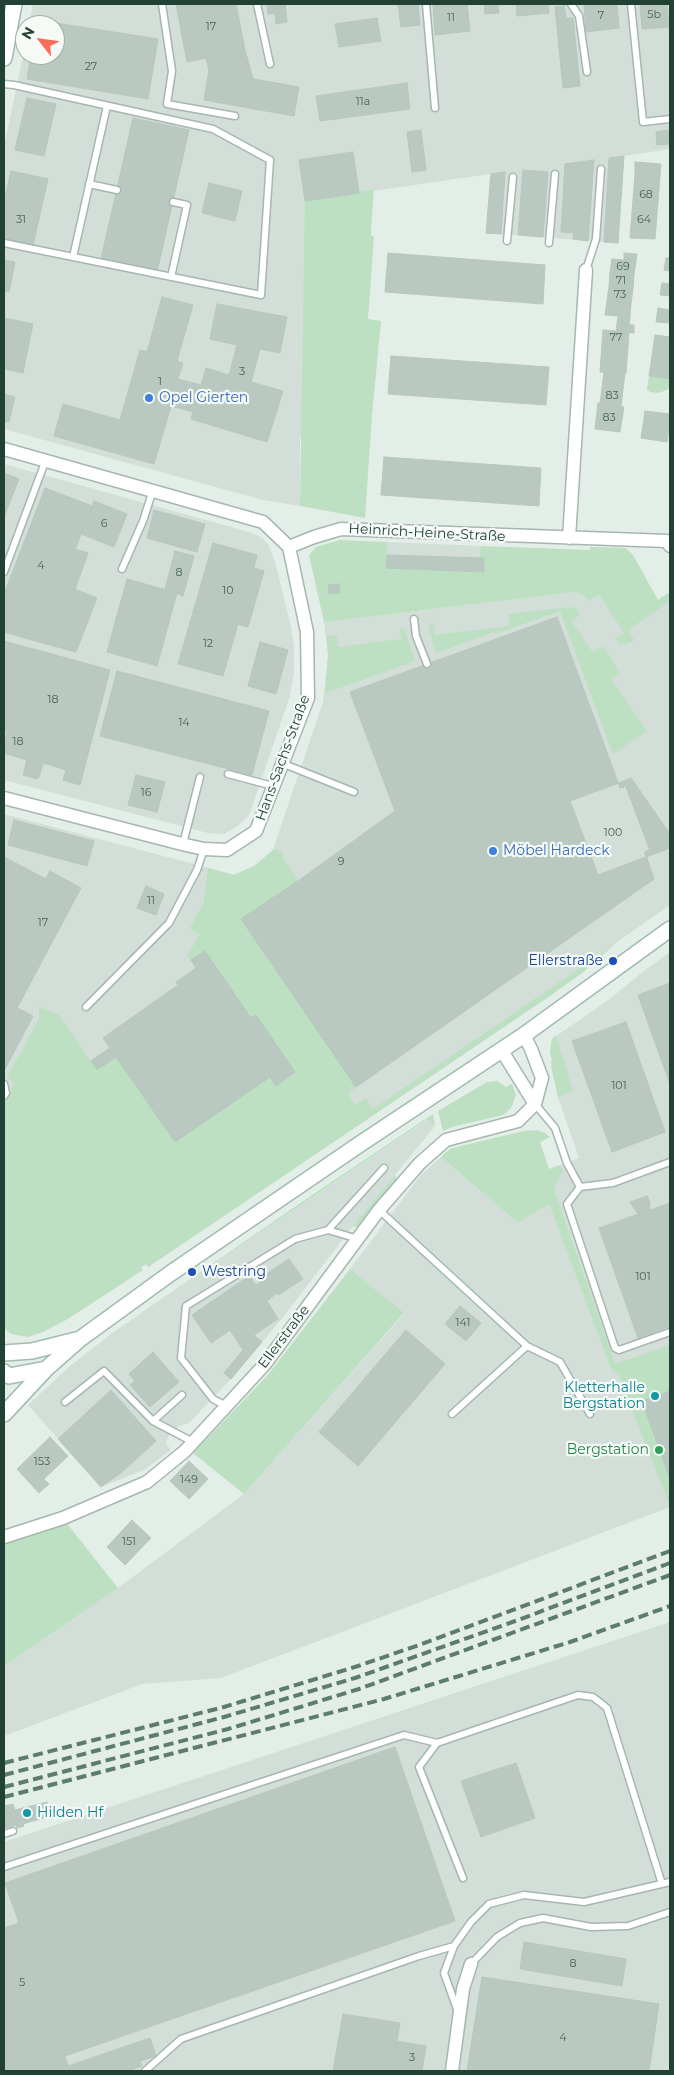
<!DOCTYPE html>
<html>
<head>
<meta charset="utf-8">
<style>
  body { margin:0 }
  #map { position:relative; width:674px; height:2075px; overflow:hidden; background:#e4eee8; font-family:Montserrat,sans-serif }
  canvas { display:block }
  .frame { position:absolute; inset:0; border:5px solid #224135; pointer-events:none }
  .north { position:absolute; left:15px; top:15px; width:50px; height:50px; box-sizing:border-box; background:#f5faf7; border:1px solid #a1b0a9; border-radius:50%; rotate:300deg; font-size:14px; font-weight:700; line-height:20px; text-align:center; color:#224135 }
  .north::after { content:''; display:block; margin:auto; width:18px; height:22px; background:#f96c57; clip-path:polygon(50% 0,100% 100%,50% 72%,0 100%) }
</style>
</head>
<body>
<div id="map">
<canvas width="674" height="2075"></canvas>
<div class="frame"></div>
<div class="north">N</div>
</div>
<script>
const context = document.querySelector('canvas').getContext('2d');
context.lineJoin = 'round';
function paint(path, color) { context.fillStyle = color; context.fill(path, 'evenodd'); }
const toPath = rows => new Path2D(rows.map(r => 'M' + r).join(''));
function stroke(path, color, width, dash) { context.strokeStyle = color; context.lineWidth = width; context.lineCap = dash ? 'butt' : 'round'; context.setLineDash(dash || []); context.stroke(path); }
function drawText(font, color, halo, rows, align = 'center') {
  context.font = font + ' Montserrat,sans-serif'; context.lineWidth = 4.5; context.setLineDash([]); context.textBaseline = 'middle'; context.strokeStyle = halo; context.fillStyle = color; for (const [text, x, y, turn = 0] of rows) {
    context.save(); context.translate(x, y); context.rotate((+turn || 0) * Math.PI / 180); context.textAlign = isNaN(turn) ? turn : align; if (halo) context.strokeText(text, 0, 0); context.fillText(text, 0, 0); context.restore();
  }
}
const built = toPath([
  [33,4,670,4,670,149,624,156,618,243,486,233,490,174,359,193,300,439,300,506,263,500,4,429,4,147,25,46,25,55,55,55,55,25,29,25],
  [4,464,249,532,262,538,268,544,275,562,291,627,294,646,294,672,290,696,251,810,248,816,238,826,224,834,208,833,4,780],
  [387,542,481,546,481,558,484,558,484,572,386,568],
  [575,592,581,594,589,601,599,595,619,625,670,592,670,905,616,943,582,973,547,998,181,1245,148,1267,146,1264,141,1267,143,1270,66,1320,4,1291,4,814,262,882,323,702,328,656,324,622],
  [670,952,670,1345,615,1365,554,1188,562,1171,560,1165,579,1158,558,1097,550,1061,552,1060,550,1052,552,1039,611,998,645,970],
  [429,1119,435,1126,353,1226,284,1316,231,1379,189,1423,179,1426,168,1437,166,1443,171,1450,144,1470,101,1487,28,1405,70,1366,115,1331],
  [441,1157,518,1223,549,1204,611,1369,619,1376,670,1507,221,1678,142,1684,4,1736,4,1666,118,1588,244,1494,404,1314,350,1269,420,1176],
  [670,1622,670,2071,4,2071,4,1842]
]);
const green = toPath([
  [374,189,371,230,371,236,374,236,368,319,381,321,372,415,365,518,300,506,305,201],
  [649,376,670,379,670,386,667,390,658,393,650,392,647,389],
  [340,540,387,542,386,567,484,572,484,558,480,558,481,546,590,550,590,547,626,548,633,555,658,600,670,592,670,601,628,630,634,640,627,644,620,644,615,639,624,633,599,595,589,601,581,594,575,592,324,622,309,555,316,547],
  [570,607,575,608,580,614,571,621,593,653,603,646,620,673,611,679,647,731,613,754,560,611,495,634,494,632,436,653,429,629,430,625,433,623,435,635,510,626,508,614],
  [400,627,405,630,415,661,325,693,328,656,327,636,337,635,338,647,401,639],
  [274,849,283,852,282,856,298,881,241,919,356,1087,348,1094,355,1105,366,1098,373,1109,614,945,582,973,547,998,181,1245,148,1267,146,1264,141,1267,143,1270,66,1320,43,1332,28,1337,11,1334,4,1328,4,1105,15,1083,7,1078,39,1019,39,1007,59,1015,97,1070,116,1057,175,1142,270,1077,276,1085,295,1072,256,1015,251,1018,205,951,191,960,187,956,200,934,190,928,204,902,208,868,233,875,254,866],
  [556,1035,573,1091,558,1097,551,1066,553,1065,550,1052,552,1039],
  [497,1081,506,1087,512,1084,516,1095,511,1108,503,1115,452,1127,443,1131,438,1111,487,1082],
  [433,1114,435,1126,428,1119,115,1331,315,1193],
  [537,1130,545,1133,550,1137,540,1142,549,1169,560,1165,563,1171,554,1188,615,1364,670,1345,670,1507,619,1376,611,1369,549,1204,518,1223,441,1157,450,1149,461,1146,524,1131],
  [395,1175,397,1179,369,1214,356,1227,353,1226],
  [350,1269,404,1313,244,1494,193,1453,267,1376],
  [65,1521,118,1588,4,1666,4,1542]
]);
const building = toPath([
  [176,4,236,4,245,50,187,62,176,4],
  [267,4,285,4,287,22,276,24,275,13,268,14,267,4],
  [398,4,418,4,420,25,401,27,398,4],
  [433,4,467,4,470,31,435,35,433,4],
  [484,4,498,4,499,13,485,14,484,4],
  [516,4,548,4,549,13,517,16,516,4],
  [584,4,617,4,619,28,586,32,584,4],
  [640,4,667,4,669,27,642,29,640,4],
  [564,6,566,18,573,18,580,86,563,88,555,7,564,6],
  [377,18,381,41,339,47,335,24,377,18],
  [37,20,158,39,148,99,27,79,31,55,55,55,55,25,36,25,37,20],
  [245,50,253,79,209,71,206,58,245,50],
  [209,71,299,87,294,116,204,100,209,71],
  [407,83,410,109,320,121,316,96,407,83],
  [27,98,56,104,44,156,15,150,27,98],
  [133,118,189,130,157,272,101,259,133,118],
  [421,130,426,170,412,172,407,132,421,130],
  [670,130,670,144,657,145,656,132,670,130],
  [353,152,359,193,305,201,299,160,353,152],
  [624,156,618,243,604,242,609,158,624,156],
  [594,160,588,241,573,239,574,233,561,232,565,164,594,160],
  [635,162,661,164,660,177,635,175,635,162],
  [523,170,548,172,543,237,518,235,523,170],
  [11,171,48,179,33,245,4,239,4,202,11,171],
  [505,172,501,234,486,233,491,174,505,172],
  [635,175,660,177,659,189,634,187,635,175],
  [209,183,242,191,235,221,202,213,209,183],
  [634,187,659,189,658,202,633,200,634,187],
  [633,200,658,202,657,214,632,213,633,200],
  [632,213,657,214,656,227,631,225,632,213],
  [631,225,656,227,655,239,630,238,631,225],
  [388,253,545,265,543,304,385,292,388,253],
  [624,253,637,254,636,261,624,260,624,253],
  [666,258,670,258,670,271,664,270,666,258],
  [612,259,636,261,634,275,610,273,612,259],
  [4,260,15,262,9,292,4,291,4,260],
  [610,273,634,275,633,289,609,287,610,273],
  [662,283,670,284,670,296,660,295,662,283],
  [609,287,633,289,631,303,607,301,609,287],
  [162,297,193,305,177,361,183,363,178,379,201,385,193,412,171,406,154,464,54,436,63,404,120,420,140,350,147,352,162,297],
  [607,301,631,303,630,317,605,315,607,301],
  [217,304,287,317,280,353,260,349,251,382,283,391,267,442,191,419,206,368,229,375,237,345,210,339,217,304],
  [658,308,670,310,670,323,656,322,658,308],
  [618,316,630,317,629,325,617,324,618,316],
  [4,318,33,324,28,348,4,343,4,318],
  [617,324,634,325,634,333,616,331,617,324],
  [603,330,629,332,628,346,602,344,603,330],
  [655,335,670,337,670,351,653,349,655,335],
  [4,343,28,348,23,373,4,369,4,343],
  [602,344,628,346,627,360,601,358,602,344],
  [653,349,670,351,670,365,651,363,653,349],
  [391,356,549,367,546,405,388,394,391,356],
  [601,358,627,360,626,373,600,372,601,358],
  [651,363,670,365,670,379,649,376,651,363],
  [604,372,625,373,621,406,600,404,604,372],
  [4,394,15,397,9,422,4,421,4,394],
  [598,403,624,407,620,432,595,429,598,403],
  [645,411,670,414,669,428,643,425,645,411],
  [643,425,669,428,667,442,641,438,643,425],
  [384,457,541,468,539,506,381,495,384,457],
  [4,473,19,479,4,517,4,473],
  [45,488,92,506,45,627,4,611,4,594,45,488],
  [94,501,127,514,114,547,81,534,94,501],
  [154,510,205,524,197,552,147,538,154,510],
  [213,543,257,555,254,568,264,571,248,627,193,612,213,543],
  [75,549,88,553,75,589,62,584,75,549],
  [175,551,194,556,183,596,165,589,175,551],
  [387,555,484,558,484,572,386,568,387,555],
  [127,579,177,593,157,666,107,652,127,579],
  [62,584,97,598,76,652,39,642,62,584],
  [339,584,340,593,329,594,328,585,339,584],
  [4,611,45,627,39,642,4,632,4,611],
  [193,612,238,624,223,676,178,664,193,612],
  [557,617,620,788,626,786,650,850,645,852,654,879,356,1087,241,919,298,881,395,811,350,692,557,617],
  [4,641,110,670,80,785,63,780,66,770,43,763,39,777,37,779,23,775,27,760,4,753,7,730,4,730,4,641],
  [260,642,288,650,276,694,248,686,260,642],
  [117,671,269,711,252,775,100,736,117,671],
  [136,775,165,782,157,812,128,805,136,775],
  [631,778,670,834,670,848,646,857,645,852,650,850,626,786,620,788,619,783,631,778],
  [619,783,620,788,626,786,650,850,645,852,646,857,598,875,570,801,619,783],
  [14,820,94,841,87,866,8,845,14,820],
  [4,857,46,879,4,957,4,857],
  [50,871,81,888,17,1008,4,1001,4,957,50,871],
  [146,886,164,894,156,915,137,908,146,886],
  [205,951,251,1018,256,1015,295,1072,276,1086,270,1077,175,1142,116,1057,97,1070,91,1061,110,1048,103,1038,178,985,176,982,196,968,191,960,205,951],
  [670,983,670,1084,638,995,670,983],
  [4,1001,33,1016,4,1071,4,1001],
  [626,1022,665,1132,612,1152,572,1041,626,1022],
  [647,1196,650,1202,649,1210,638,1214,630,1202,647,1196],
  [670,1203,670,1326,638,1338,599,1228,670,1203],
  [289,1259,303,1279,278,1295,265,1275,289,1259],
  [249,1276,256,1285,267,1278,277,1293,267,1301,278,1319,254,1335,262,1342,231,1379,224,1373,243,1350,230,1330,211,1343,192,1315,249,1276],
  [460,1306,481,1323,466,1341,445,1324,460,1306],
  [406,1330,445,1364,358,1466,319,1432,406,1330],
  [153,1352,179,1382,150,1407,130,1385,135,1381,129,1374,153,1352],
  [111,1390,156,1441,122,1472,101,1487,58,1439,111,1390],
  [670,1391,670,1479,642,1401,670,1391],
  [50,1437,68,1456,44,1479,49,1484,39,1493,17,1469,50,1437],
  [189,1461,208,1479,189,1499,170,1481,189,1461],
  [132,1520,151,1538,125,1565,107,1547,132,1520],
  [395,1747,455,1921,65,2056,5,1883,395,1747],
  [516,1763,535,1818,481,1837,461,1781,516,1763],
  [47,1802,50,1816,23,1824,24,1826,17,1828,16,1825,5,1828,4,1806,13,1804,15,1810,47,1802],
  [19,1923,68,2066,150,2038,156,2056,140,2061,142,2066,127,2071,4,2071,4,1928,19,1923],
  [524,1942,626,1959,622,1986,520,1969,524,1942],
  [482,1977,659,2004,649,2071,467,2071,482,1977],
  [343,2014,400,2023,392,2071,333,2071,343,2014],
  [397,2041,402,2042,398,2071,392,2071,397,2041],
  [402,2042,426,2046,422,2071,398,2071,402,2042]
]);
const lane = toPath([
  [162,4,172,71,167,104,235,116],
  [257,4,270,64],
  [426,4,435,108],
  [571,4,579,16,587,72],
  [631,4,643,122,670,119],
  [4,84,14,85,213,129,270,160,261,295,4,243],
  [89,184,117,190],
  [507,241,513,177],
  [549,243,555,174],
  [73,257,107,106],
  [586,270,596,239,601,169],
  [171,277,187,205,173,202],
  [122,569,143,521,153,490],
  [4,572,45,462],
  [414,619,416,636,427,664],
  [284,764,354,792],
  [228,774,273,786],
  [183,844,200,777],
  [86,1007,169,923,197,870,204,849],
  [4,1084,6,1093,4,1096],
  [535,1104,555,1128,567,1163,580,1187,613,1183,670,1162],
  [580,1187,567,1204,615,1348,619,1350,670,1332],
  [379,1210,527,1346,452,1414],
  [328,1230,384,1168],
  [527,1346,560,1362,590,1414],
  [65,1402,104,1371,153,1421,193,1442],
  [226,1406,213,1399,181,1358,186,1306,295,1239,328,1230,358,1239],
  [153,1421,182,1395],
  [437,1743,419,1767,463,1878],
  [4,1834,13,1831],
  [4,1867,404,1735,437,1743,578,1695,593,1697,607,1708,662,1884],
  [471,1964,497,1937,520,1923,543,1918,591,1927,628,1926,670,1912],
  [457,2009,444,1973,454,1946,471,1922,489,1904,524,1895,584,1902,670,1882],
  [145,2071,181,2039,419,1956,454,1946]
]);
const street = toPath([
  [4,449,263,522,289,547,307,632,308,698,256,831,227,850,204,849,186,845,4,798],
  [569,538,586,270],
  [289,547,314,537,341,529,667,541,670,546],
  [502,1051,535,1104],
  [4,1537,63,1518,147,1482,185,1451,265,1364,379,1210,420,1163,446,1140,518,1121,535,1104,542,1078,531,1049,524,1035],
  [452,2071,463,1989,471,1964]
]);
const secondary = toPath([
  [4,58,14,4],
  [4,1353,32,1351,76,1340],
  [4,1372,9,1376,46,1369],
  [4,1414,46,1369,80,1339,171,1273,360,1144,524,1035,670,929]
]);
const rail = toPath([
  [4,1763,224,1707,358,1666,422,1644,670,1551],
  [4,1775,224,1717,355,1678,518,1620,670,1563],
  [4,1787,228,1729,359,1689,670,1575],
  [4,1797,384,1699,570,1642,670,1606]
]);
const markers = [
  [149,398,5,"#3f7fe0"],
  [493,851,5,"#3f7fe0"],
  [613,961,5,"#1a4fb4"],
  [192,1272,5,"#1a4fb4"],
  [655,1396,5,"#0f9aa8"],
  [659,1450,5,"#2e9e5b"],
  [27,1813,5,"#0f9aa8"]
];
const numberNames = [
  ["5b",654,15],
  ["7",601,16],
  ["11",451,18],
  ["17",211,27],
  ["27",91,67],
  ["11a",363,102],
  ["68",646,195],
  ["31",21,220],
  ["64",644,220],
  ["69",623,267],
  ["71",621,281],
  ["73",620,295],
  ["77",616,338],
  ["3",242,372],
  ["1",160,382],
  ["83",612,396],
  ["83",609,418],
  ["6",104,524],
  ["4",41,566],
  ["8",179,573],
  ["10",228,591],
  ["12",208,644],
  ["18",53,700],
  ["14",184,723],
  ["18",18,742],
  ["16",146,793],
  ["100",613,833],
  ["9",341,862],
  ["11",151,901],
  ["17",43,923],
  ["101",619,1086],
  ["101",643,1277],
  ["141",463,1323],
  ["153",42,1462],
  ["149",189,1480],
  ["151",129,1542],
  ["8",573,1964],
  ["5",22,1983],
  ["4",563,2038],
  ["3",412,2058]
];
const shopNames = [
  ["Opel Gierten",159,398],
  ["Möbel Hardeck",503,851]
];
const streetNames = [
  ["Heinrich-Heine-Straße",427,533,3],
  ["Hans-Sachs-Straße",283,758,-70],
  ["Ellerstraße",284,1337,-53]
];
const transitNames = [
  ["Ellerstraße",603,961],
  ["Westring",202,1272,"left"]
];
const cultureNames = [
  ["Kletterhalle",645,1388],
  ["Bergstation",645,1404],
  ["Hilden Hf",37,1813,"left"]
];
const leisureNames = [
  ["Bergstation",649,1450]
];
paint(built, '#d2ded7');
paint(green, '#bce0c1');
paint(building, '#b9c9c1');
stroke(building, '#b6c8be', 1);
stroke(lane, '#a6b7af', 9);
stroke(street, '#a6b7af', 15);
stroke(secondary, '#a1bbaf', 18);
stroke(lane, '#fff', 6);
stroke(street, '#fff', 12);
stroke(secondary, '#fff', 15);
stroke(rail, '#5d7c70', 4, [10, 5]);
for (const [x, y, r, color] of markers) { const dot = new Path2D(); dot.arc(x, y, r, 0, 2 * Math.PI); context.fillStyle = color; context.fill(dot); stroke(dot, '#f5faf7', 2); }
drawText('11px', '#486358', null, numberNames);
drawText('14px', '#366cbe', '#f5faf7', shopNames, 'left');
drawText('14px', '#224135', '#f5faf7', streetNames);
drawText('14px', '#164399', '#f5faf7', transitNames, 'right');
drawText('14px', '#0d838f', '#f5faf7', cultureNames, 'right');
drawText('14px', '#27864d', '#f5faf7', leisureNames, 'right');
</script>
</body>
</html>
